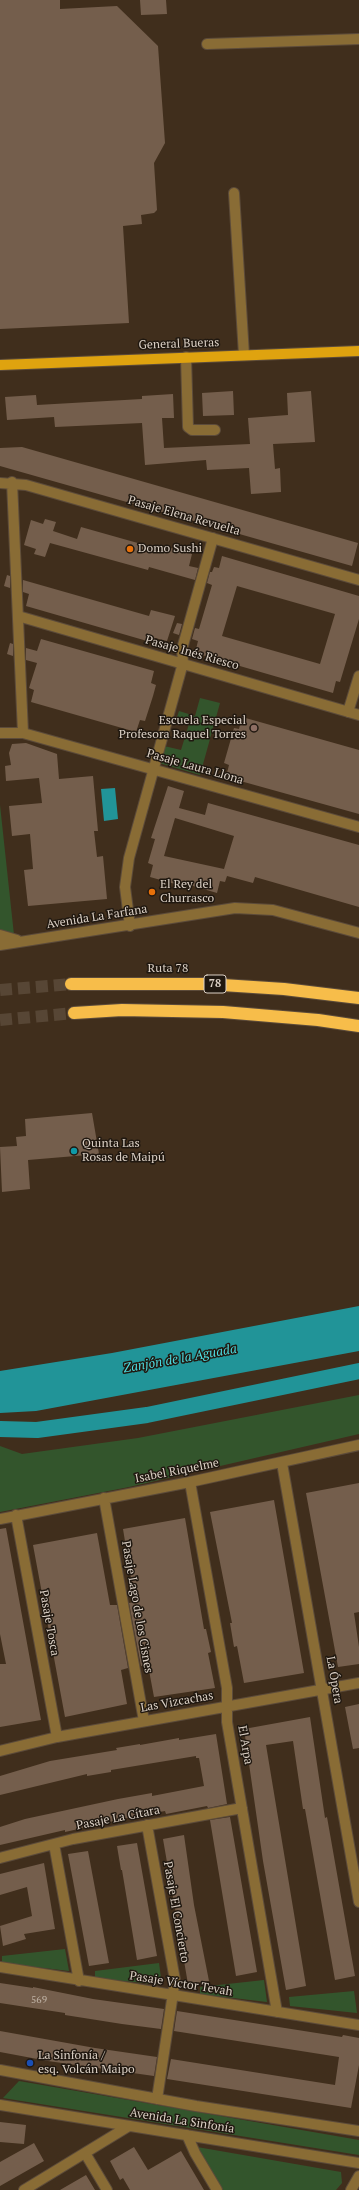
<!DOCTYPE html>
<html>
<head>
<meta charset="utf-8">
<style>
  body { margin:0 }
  canvas { display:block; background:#402e1c }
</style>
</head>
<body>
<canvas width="359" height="2190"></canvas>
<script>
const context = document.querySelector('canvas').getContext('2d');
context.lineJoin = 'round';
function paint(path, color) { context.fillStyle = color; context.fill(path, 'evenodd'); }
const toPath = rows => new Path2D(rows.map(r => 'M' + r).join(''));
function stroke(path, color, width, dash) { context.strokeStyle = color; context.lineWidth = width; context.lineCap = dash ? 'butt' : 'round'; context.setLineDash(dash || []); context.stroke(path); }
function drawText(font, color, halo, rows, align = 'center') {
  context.font = font + ' "PT Serif",serif'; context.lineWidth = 3; context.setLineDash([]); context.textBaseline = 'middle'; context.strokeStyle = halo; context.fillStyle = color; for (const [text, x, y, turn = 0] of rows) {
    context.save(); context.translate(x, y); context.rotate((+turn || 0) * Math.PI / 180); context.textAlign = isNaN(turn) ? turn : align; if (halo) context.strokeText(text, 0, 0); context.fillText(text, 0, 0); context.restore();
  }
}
const green = toPath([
  [200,698,220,703,200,775,159,763,164,746,181,750,189,724,176,720,179,711,195,716],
  [0,805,14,935,0,938],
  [359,1395,359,1434,129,1487,0,1512,0,1446,22,1454,138,1438],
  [65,1949,69,1971,2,1963,2,1956],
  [159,1963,162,1985,95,1978,95,1971],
  [264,1980,267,2002,200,1994,200,1987],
  [354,1991,357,2013,290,2006,289,1997],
  [19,2081,359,2140,359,2155,3,2098],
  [197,2147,341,2172,342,2183,336,2190,222,2190]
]);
const water = toPath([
  [115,788,118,819,104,821,101,789],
  [359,1306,359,1351,36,1411,0,1413,0,1371,112,1353]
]);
const canal = toPath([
  [0,1429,37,1430,147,1415,359,1371]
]);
const building = toPath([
  [0,0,60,0,60,9,117,6,158,46,165,143,154,163,157,210,154,213,141,215,142,224,123,226,129,323,0,329],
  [140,0,166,0,167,14,141,15],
  [233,391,234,415,203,416,202,393],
  [311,391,315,442,273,444,275,469,280,468,281,492,251,494,249,468,207,470,206,460,145,465,142,423,55,427,54,417,7,420,5,397,36,395,37,405,142,399,142,396,173,394,174,418,162,418,164,448,250,444,248,418,288,415,287,393],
  [22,447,358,543,352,566,0,466,0,448],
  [45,519,56,522,53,531,77,539,81,527,166,551,167,547,192,554,189,566,198,568,195,580,149,567,148,570,50,543,45,557,34,554,36,549,24,545,31,520,43,524],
  [222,556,359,596,359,619,340,682,336,681,333,693,195,653,198,641,192,639,195,628,199,629,212,585,207,583,210,572,212,572,214,567,219,568],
  [237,586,335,614,320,664,222,636],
  [7,575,10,576,10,588,4,586],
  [23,580,149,616,151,610,175,616,167,641,155,638,154,643,26,606,29,594,23,592],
  [177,623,182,624,179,635,173,633],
  [41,639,154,671,151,683,156,685,153,696,145,721,140,720,136,732,31,702,34,690,29,688,37,663,26,660,26,648,37,651],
  [10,643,13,644,13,656,7,654],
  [242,717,359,750,359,814,226,777,229,765,224,763,234,728,239,729],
  [26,743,57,754,59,779,93,776,98,831,94,831,97,857,103,856,107,899,28,906,24,870,33,869,30,834,12,836,9,806,42,803,39,778,6,781,5,766,11,765,9,753,12,744],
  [168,786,184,791,179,808,205,815,208,803,359,845,359,907,255,877,253,883,227,876,225,882,220,881,217,893,176,881,175,884,150,877,153,865,148,863,155,839,151,838],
  [175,818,234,836,224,869,164,856],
  [92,1113,99,1154,28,1160,30,1189,2,1192,0,1147,17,1146,16,1137,26,1136,25,1119],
  [359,1483,359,1612,354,1613,359,1647,359,1664,338,1667,306,1493],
  [274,1500,304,1673,244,1683,237,1646,234,1647,230,1623,232,1623,210,1512],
  [185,1518,204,1629,206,1629,211,1652,208,1653,215,1688,154,1697,148,1665,141,1666,129,1603,135,1602,123,1529],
  [6,1528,41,1720,0,1727,0,1664,6,1664,0,1634,0,1529],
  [97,1533,110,1605,117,1605,128,1668,121,1670,127,1704,65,1717,33,1545],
  [359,1704,359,1748,353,1749,345,1707],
  [310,1717,325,1818,327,1817,355,1976,335,1980,305,1809,303,1809,293,1741,266,1745,306,1986,286,1990,263,1861,244,1729],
  [216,1734,227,1804,208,1808,207,1806,166,1814,165,1811,132,1817,65,1832,65,1830,0,1845,0,1827,25,1819,118,1799,152,1793,152,1796,204,1786,199,1758,196,1758,196,1756,111,1770,111,1772,87,1776,87,1774,0,1795,0,1776,50,1761,117,1750,116,1748,140,1744,140,1745,179,1738,179,1740],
  [230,1817,257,1972,236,1976,210,1820],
  [184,1835,194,1905,209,1981,188,1984,163,1839],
  [137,1843,157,1956,137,1960,122,1870,121,1870,117,1846],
  [88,1851,109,1963,89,1966,68,1854],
  [44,1863,55,1929,24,1934,26,1939,3,1946,0,1926,32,1916,27,1887,0,1895,0,1874],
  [0,1983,33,1988,33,1987,93,1999,164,2009,161,2029,122,2024,65,2015,65,2013,0,2003],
  [177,2011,342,2037,343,2035,359,2038,359,2065,351,2108,167,2079,171,2059,335,2085,339,2057,174,2031],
  [0,2031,95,2048,157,2057,154,2076,48,2061,0,2052],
  [0,2122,26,2125,24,2144,0,2142],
  [34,2143,44,2161,0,2186,0,2162],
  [134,2147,148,2170,181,2151,204,2190,130,2190,123,2178,120,2180,110,2161],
  [86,2175,95,2190,60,2190]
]);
const highwayTunnel = toPath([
  [0,990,71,984],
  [0,1020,74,1013]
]);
const minor = toPath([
  [207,44,359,39],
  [234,193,244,355],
  [186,357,188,427,192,430,215,430],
  [12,482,23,733],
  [0,483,26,485,359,580],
  [18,616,359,715],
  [348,712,359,676],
  [0,733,23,733,359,827],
  [130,926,125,887,129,858,183,663,182,649,213,538],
  [0,935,17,940],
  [0,945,235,908,273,910,359,933],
  [282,1463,359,1902],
  [190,1482,227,1688,227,1722,277,2012],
  [104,1498,144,1721],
  [16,1515,57,1737],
  [0,1519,190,1482,359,1445],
  [0,1751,57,1737,359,1683],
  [147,1825,175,1980,157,2099],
  [54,1844,79,1981],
  [0,1858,73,1839,242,1808],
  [0,1967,359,2025],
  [0,2070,196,2106,359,2131],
  [0,2105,359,2163],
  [187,2135,195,2153,217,2190],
  [85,2153,107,2190],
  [24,2190,129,2126],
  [351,2190,359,2176]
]);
const major = toPath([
  [0,365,359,351]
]);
const highway = toPath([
  [71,984,207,984,284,989,359,998],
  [74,1013,122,1010,223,1012,318,1020,359,1026]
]);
const markers = [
  [130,549,4,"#e8710a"],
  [254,728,4,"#8d6e63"],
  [152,892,4,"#e8710a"],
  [74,1151,4,"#0f9aa8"],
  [30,2063,4,"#1a4fb4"]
];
const numberNames = [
  ["569",39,2000]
];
const shields = [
  [215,984,22]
];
const shieldNames = [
  ["78",215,984]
];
const streetNames = [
  ["General Bueras",179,344,-2],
  ["Pasaje Elena Revuelta",184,516,16],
  ["Pasaje Inés Riesco",192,653,16],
  ["Pasaje Laura Llona",195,767,16],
  ["Avenida La Farfana",97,917,-9],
  ["Ruta 78",168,969],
  ["Isabel Riquelme",177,1471,-11],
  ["Pasaje Lago de los Cisnes",137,1607,80],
  ["Pasaje Tosca",49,1623,80],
  ["La Ópera",334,1680,80],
  ["Las Vizcachas",177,1702,-10],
  ["El Arpa",245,1745,80],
  ["Pasaje La Cítara",118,1818,-11],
  ["Pasaje El Concierto",176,1912,80],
  ["Pasaje Víctor Tevah",181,1984,9],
  ["Avenida La Sinfonía",182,2121,9]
];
const poiNames = [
  ["Domo Sushi",138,549],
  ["Escuela Especial",246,721,"right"],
  ["Profesora Raquel Torres",246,735,"right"],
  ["El Rey del",160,885],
  ["Churrasco",160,899],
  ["Quinta Las",82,1144],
  ["Rosas de Maipú",82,1158],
  ["La Sinfonía /",38,2056],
  ["esq. Volcán Maipo",38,2070]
];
const waterNames = [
  ["Zanjón de la Aguada",180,1359,-10]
];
paint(green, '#33552c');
paint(water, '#219498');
stroke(canal, '#219498', 16);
paint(building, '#745e4c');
stroke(highwayTunnel, '#574635', 12, [12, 6]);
stroke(minor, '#5c4b3a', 12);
stroke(major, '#5c4b3a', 12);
stroke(highway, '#5c4b3a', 14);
stroke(minor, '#896c35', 10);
stroke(major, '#dfa30f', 10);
stroke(highway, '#f7bd4a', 12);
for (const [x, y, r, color] of markers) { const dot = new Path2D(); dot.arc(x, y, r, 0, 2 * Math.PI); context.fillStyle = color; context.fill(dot); stroke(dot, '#201810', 1.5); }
drawText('10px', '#c1b4a7', null, numberNames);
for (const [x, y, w] of shields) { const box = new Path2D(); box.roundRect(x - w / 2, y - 9, w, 18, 3); context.fillStyle = '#201810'; context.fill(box); stroke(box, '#dbd0c5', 1); }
drawText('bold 11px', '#dbd0c5', null, shieldNames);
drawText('12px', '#dbd0c5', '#201810', streetNames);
drawText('12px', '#dbd0c5', '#201810', poiNames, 'left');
drawText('italic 13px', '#4edde2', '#201810', waterNames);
</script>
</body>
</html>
